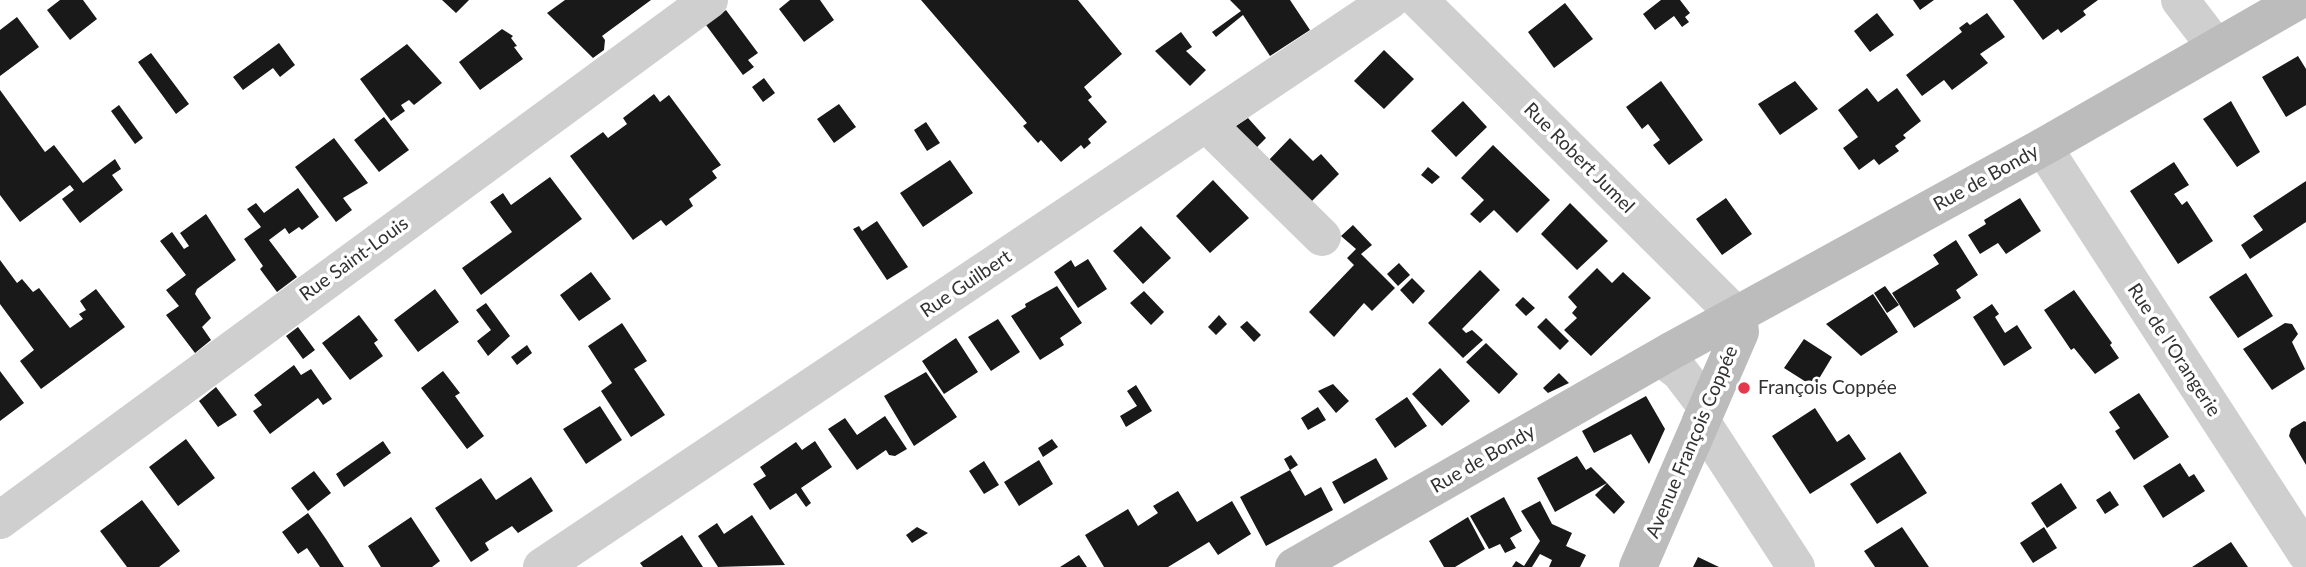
<!DOCTYPE html>
<html>
<head>
<meta charset="utf-8">
<style>
  body { margin:0 }
  canvas { display:block; background:#fff }
</style>
</head>
<body>
<canvas width="2306" height="567"></canvas>
<script>
const context = document.querySelector('canvas').getContext('2d');
context.lineJoin = 'round';
function paint(path, color) { context.fillStyle = color; context.fill(path, 'evenodd'); }
const toPath = rows => new Path2D(rows.map(r => 'M' + r).join(''));
function stroke(path, color, width, dash) { context.strokeStyle = color; context.lineWidth = width; context.lineCap = dash ? 'butt' : 'round'; context.setLineDash(dash || []); context.stroke(path); }
function drawText(font, color, halo, rows, align = 'center') {
  context.font = font + ' Lato,sans-serif'; context.lineWidth = 7; context.setLineDash([]); context.textBaseline = 'middle'; context.strokeStyle = halo; context.fillStyle = color; for (const [text, x, y, turn = 0] of rows) {
    context.save(); context.translate(x, y); context.rotate((+turn || 0) * Math.PI / 180); context.textAlign = isNaN(turn) ? turn : align; if (halo) context.strokeText(text, 0, 0); context.fillText(text, 0, 0); context.restore();
  }
}
const building = toPath([
  [60,0,83,0,97,19,70,40,47,10],
  [442,0,469,0,456,13],
  [565,0,651,0,602,36,605,40,604,50,593,58,547,13],
  [790,0,820,0,834,20,804,42,779,9],
  [921,0,1078,0,1122,54,1084,87,1092,97,1088,100,1107,122,1088,139,1091,143,1084,149,1081,145,1061,162,1041,140,1038,143,1023,126,1027,123],
  [1230,0,1290,0,1310,30,1270,56,1243,15,1216,37,1212,32,1241,11],
  [1661,0,1680,0,1690,13,1685,17,1689,22,1682,27,1674,16,1655,30,1643,14],
  [1913,0,1934,0,1920,10],
  [2013,0,2098,0,2083,11,2086,15,2061,33,2058,29,2043,40],
  [1565,3,1593,39,1554,68,1528,32],
  [726,10,758,53,748,60,754,67,743,75,706,25],
  [1877,13,1894,35,1870,52,1854,31],
  [1987,13,2005,37,1980,54,1988,63,1952,90,1944,80,1922,96,1906,75,1962,32,1959,28,1967,22,1970,25],
  [17,17,39,47,0,76,0,30],
  [502,29,513,36,511,38,517,46,514,47,523,59,480,90,459,62],
  [1181,32,1192,47,1186,51,1206,70,1190,86,1155,51],
  [279,43,295,65,280,77,273,68,243,90,233,77],
  [407,44,442,83,414,105,409,100,401,105,405,111,391,121,360,79],
  [1384,50,1414,79,1384,109,1354,81],
  [151,53,189,104,176,114,138,62],
  [2298,56,2306,69,2306,105,2286,117,2262,77],
  [764,78,775,93,763,102,752,87],
  [1661,81,1703,140,1669,165,1653,145,1660,140,1648,124,1642,129,1626,107],
  [1795,81,1818,109,1780,135,1758,104],
  [1867,88,1878,102,1897,88,1921,121,1903,135,1906,138,1895,146,1899,151,1879,165,1874,159,1859,170,1843,148,1858,137,1838,110],
  [0,90,45,152,54,145,83,183,115,159,121,169,112,175,123,190,80,223,62,199,74,190,70,185,20,222,0,195],
  [654,94,660,102,669,95,721,165,712,171,717,178,689,199,693,206,666,226,661,220,633,240,570,156,603,132,608,138,627,124,623,118],
  [1463,101,1487,127,1456,157,1431,131],
  [2231,101,2260,152,2237,167,2203,119],
  [839,104,856,127,834,143,817,119],
  [119,105,143,138,135,144,111,111],
  [384,117,409,150,379,172,354,140],
  [1248,118,1266,138,1254,150,1233,128],
  [926,122,940,143,927,151,914,130],
  [334,138,368,183,343,198,352,210,336,222,295,167],
  [1290,138,1313,161,1321,154,1339,174,1309,204,1267,162],
  [1493,145,1550,200,1517,233,1494,210,1480,223,1470,214,1484,200,1461,178],
  [950,160,973,193,923,227,900,193],
  [2174,162,2189,185,2174,194,2182,205,2187,201,2213,241,2178,264,2130,191],
  [1428,167,1440,177,1432,184,1421,175],
  [550,177,582,219,481,295,462,268,512,232,490,202,503,193,511,205],
  [1213,180,1249,218,1210,253,1176,216],
  [2306,181,2306,222,2250,259,2241,245,2263,230,2253,216],
  [298,188,319,217,302,230,299,227,289,234,285,228,269,240,297,277,277,292,260,269,263,266,244,239,261,227,247,209,256,203,264,213],
  [1726,198,1752,234,1722,255,1696,219],
  [2020,198,2041,231,2006,254,1998,243,1980,254,1968,235,1986,224,1984,220],
  [1570,203,1608,241,1577,270,1541,234],
  [206,214,236,260,197,289,195,294,211,318,202,327,211,340,195,353,166,315,179,306,166,290,186,275,160,241,172,232,184,249,189,246,180,233],
  [877,221,908,267,887,280,853,229,859,226,862,231],
  [1353,225,1372,245,1361,254,1395,288,1372,311,1364,303,1334,337,1309,312,1354,265,1347,258,1356,249,1341,236],
  [1141,226,1171,258,1143,284,1113,251],
  [1956,240,1978,275,1956,290,1961,298,1914,328,1892,293,1939,264,1933,255],
  [1088,259,1107,289,1078,308,1054,272,1071,260,1075,267],
  [0,260,17,283,22,279,33,292,39,288,70,328,83,319,79,314,86,310,80,301,96,289,125,327,41,389,20,361,34,350,0,304],
  [1399,263,1410,275,1398,286,1387,274],
  [1597,268,1612,283,1623,272,1651,298,1591,356,1564,330,1577,318,1572,313,1577,307,1568,297],
  [1480,270,1500,290,1462,329,1466,333,1472,330,1483,340,1463,358,1428,323],
  [591,272,611,299,579,321,560,295],
  [2246,273,2273,316,2238,338,2209,297],
  [1412,278,1425,291,1413,304,1400,290],
  [1057,286,1082,323,1060,338,1064,345,1040,360,1011,316,1026,307,1025,304],
  [1885,286,1899,305,1887,313,1874,293],
  [435,289,459,322,418,352,394,320],
  [2074,290,2112,343,2110,345,2119,358,2095,374,2074,348,2071,350,2044,310],
  [1144,291,1164,312,1151,325,1130,303],
  [1873,294,1898,332,1861,356,1826,324],
  [1523,297,1535,308,1526,316,1515,305],
  [486,303,510,336,488,356,477,341,491,330,476,310],
  [1992,304,1999,314,1995,317,2005,333,2017,325,2032,348,2004,366,1973,317],
  [359,315,378,340,374,343,383,356,350,380,322,343],
  [1219,315,1227,324,1216,335,1208,327],
  [1546,318,1569,341,1560,350,1537,327],
  [998,319,1020,352,991,371,968,337],
  [1247,321,1261,335,1254,342,1240,327],
  [622,323,647,361,634,369,665,415,631,437,601,391,612,383,588,346],
  [2285,323,2292,324,2298,334,2292,342,2305,369,2272,390,2243,349],
  [298,327,315,350,303,359,286,336],
  [956,338,978,372,944,394,922,361],
  [1804,339,1832,357,1814,387,1784,368],
  [1486,343,1518,374,1499,394,1466,362],
  [527,345,532,353,517,365,511,357],
  [294,365,301,375,311,369,332,399,323,405,318,398,270,434,253,411,262,405,254,395],
  [1440,368,1470,401,1442,426,1412,394],
  [0,371,24,403,0,421],
  [443,371,460,393,455,396,484,436,467,449,421,388],
  [926,372,957,417,914,446,884,396],
  [1559,373,1569,383,1548,393,1543,388],
  [1333,384,1349,401,1336,413,1318,391],
  [1136,385,1152,411,1126,427,1120,416,1137,406,1127,391],
  [216,387,237,415,218,427,199,401],
  [2139,393,2169,437,2134,460,2115,431,2120,428,2109,412],
  [1646,396,1665,429,1649,464,1631,434,1594,453,1582,431],
  [1407,397,1427,426,1395,448,1375,419],
  [600,406,622,440,586,464,563,429],
  [1318,407,1326,420,1308,430,1301,418],
  [1815,408,1837,442,1849,434,1866,459,1810,494,1772,436],
  [885,416,907,449,895,456,889,455,886,450,857,470,828,429,845,418,857,435],
  [2304,421,2306,422,2306,465,2289,436,2291,429],
  [186,439,215,478,178,506,149,467],
  [1052,439,1058,447,1043,457,1038,448],
  [383,441,391,453,344,487,336,474],
  [815,441,832,467,801,488,811,503,806,507,796,493,770,510,753,484,766,476,760,467,796,442,802,450],
  [1900,452,1927,493,1877,524,1850,484],
  [1291,455,1298,465,1290,470,1305,496,1321,487,1333,510,1266,546,1240,497,1290,470,1284,459],
  [1577,456,1586,470,1591,467,1607,483,1555,512,1537,478],
  [1376,458,1388,479,1344,504,1332,482],
  [1039,460,1053,484,1019,506,1004,482],
  [984,461,999,485,984,494,969,471],
  [2180,463,2189,477,2194,474,2205,491,2163,518,2143,486],
  [314,471,331,493,308,511,291,488],
  [531,477,553,511,518,533,512,526,485,543,489,550,471,562,435,508,481,478,496,500],
  [1607,483,1625,502,1614,514,1595,495],
  [2061,483,2077,508,2047,528,2031,503],
  [1178,491,1197,522,1232,501,1251,534,1218,555,1209,542,1168,567,1104,567,1085,535,1128,509,1138,526,1158,513,1153,506],
  [2110,491,2119,505,2105,514,2096,500],
  [1504,497,1522,531,1510,538,1516,548,1505,553,1500,544,1489,549,1470,516],
  [142,500,180,551,159,567,127,567,100,531],
  [1540,501,1552,524,1572,533,1566,546,1586,555,1580,567,1549,567,1552,560,1540,554,1532,567,1512,567,1516,561,1524,566,1540,541,1521,511],
  [308,513,326,539,344,567,320,567,307,548,298,554,282,532],
  [752,515,785,565,718,567,698,536,717,523,724,534],
  [411,517,440,561,432,567,381,567,368,546],
  [1468,517,1485,549,1455,567,1444,567,1429,541],
  [917,527,928,533,912,543,906,535],
  [1902,527,1929,567,1875,567,1864,551],
  [2044,527,2057,548,2033,563,2020,543],
  [682,535,703,567,643,567,640,563],
  [2231,542,2248,567,2192,567],
  [1079,555,1087,567,1060,567],
  [1698,557,1719,567,1693,567]
]);
const street = toPath([
  [1419,0,1738,317],
  [2180,0,2216,47],
  [1207,124,1322,237],
  [2043,147,2306,553],
  [1671,351,1666,361,1680,372,1706,406],
  [1701,421,1796,567],
  [0,520,709,0],
  [542,567,1390,0]
]);
const secondary = toPath([
  [1294,567,1671,351,2043,147,2299,0],
  [1638,567,1740,332,1738,317]
]);
const markers = [
  [1744,388,7,"#e5384c"]
];
const streetNames = [
  ["Rue Robert Jumel",1579,158,45],
  ["Rue de Bondy",1986,178,-29],
  ["Rue Saint-Louis",354,259,-36],
  ["Rue Guilbert",966,284,-34],
  ["Rue de l'Orangerie",2174,350,57],
  ["Avenue François Coppée",1692,442,-67],
  ["Rue de Bondy",1483,459,-30]
];
const poiNames = [
  ["François Coppée",1758,388]
];
paint(building, '#191919');
stroke(street, '#cfcfcf', 38);
stroke(secondary, '#bcbcbc', 38);
for (const [x, y, r, color] of markers) { const dot = new Path2D(); dot.arc(x, y, r, 0, 2 * Math.PI); context.fillStyle = color; context.fill(dot); stroke(dot, '#fff', 2.5); }
drawText('19px', '#323232', '#fff', streetNames);
drawText('19px', '#323232', '#fff', poiNames, 'left');
</script>
</body>
</html>
